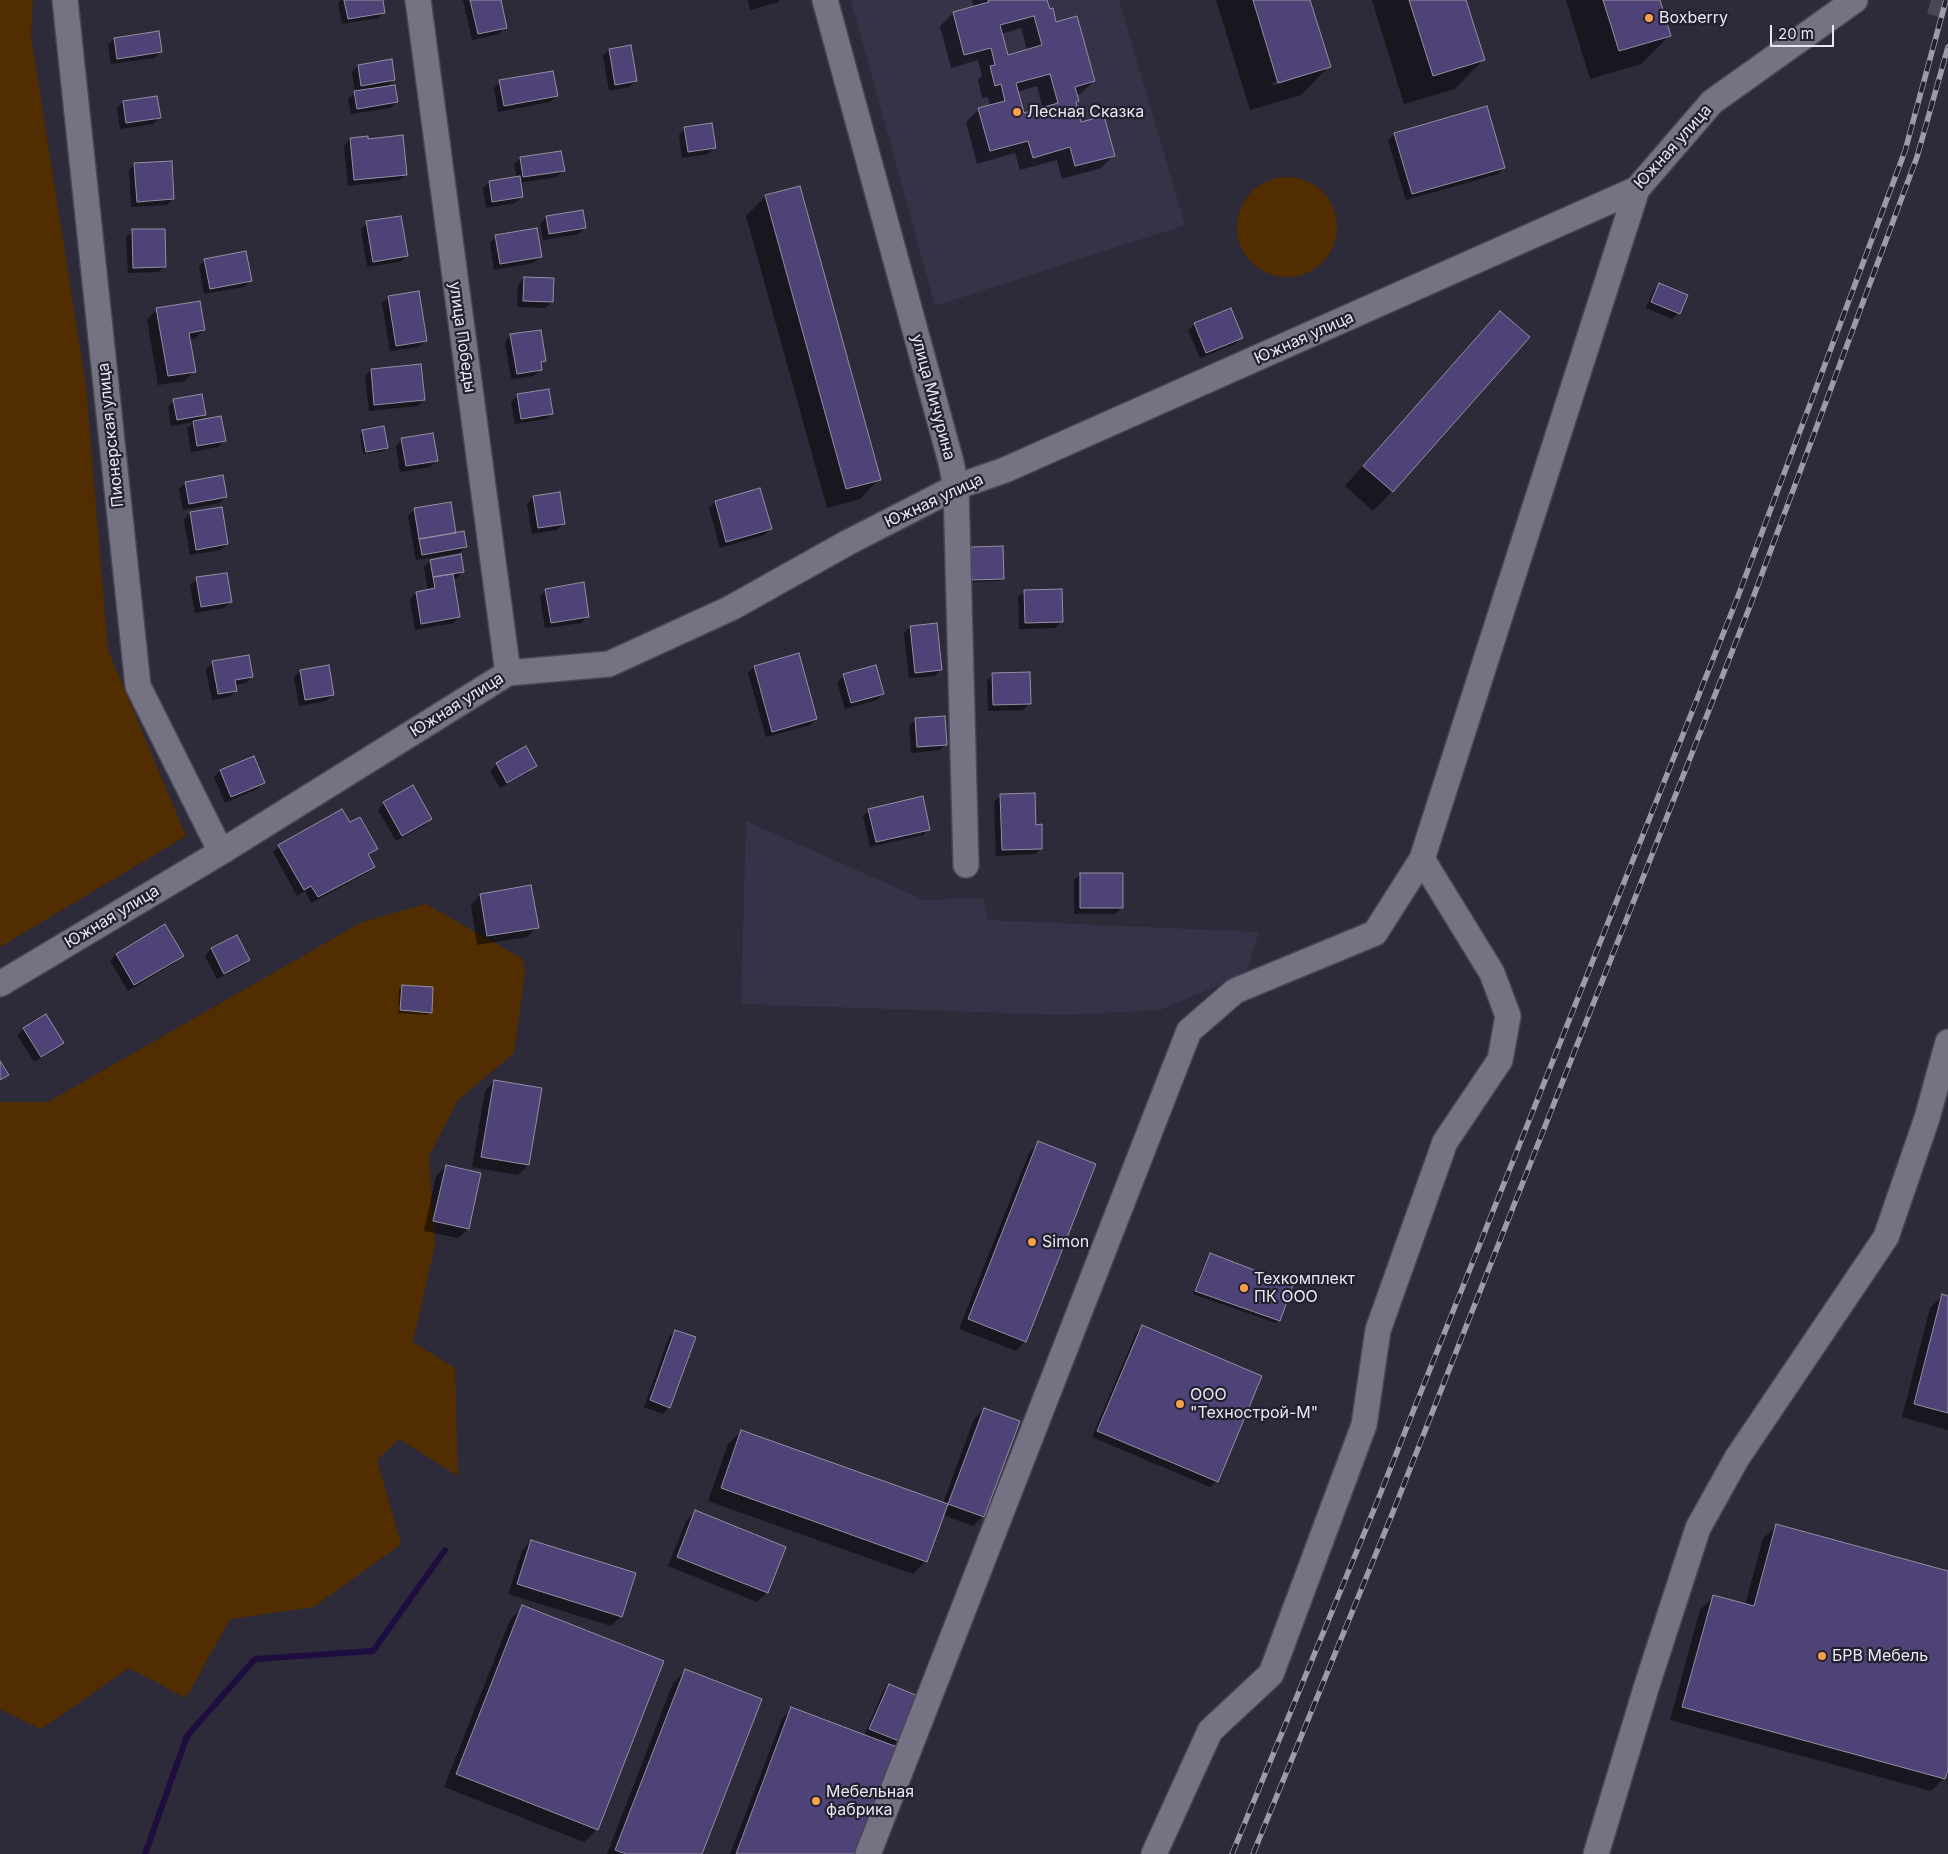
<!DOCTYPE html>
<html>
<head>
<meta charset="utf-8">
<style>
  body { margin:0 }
  #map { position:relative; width:1948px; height:1854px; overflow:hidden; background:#2d2a3a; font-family:Inter,sans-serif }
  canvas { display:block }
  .scale { position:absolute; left:1770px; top:25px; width:64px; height:22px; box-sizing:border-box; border:2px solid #e9e8f2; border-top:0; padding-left:6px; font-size:15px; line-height:18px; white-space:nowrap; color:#e9e8f2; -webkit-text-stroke:4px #23212f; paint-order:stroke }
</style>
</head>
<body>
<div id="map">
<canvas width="1948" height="1854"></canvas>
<div class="scale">20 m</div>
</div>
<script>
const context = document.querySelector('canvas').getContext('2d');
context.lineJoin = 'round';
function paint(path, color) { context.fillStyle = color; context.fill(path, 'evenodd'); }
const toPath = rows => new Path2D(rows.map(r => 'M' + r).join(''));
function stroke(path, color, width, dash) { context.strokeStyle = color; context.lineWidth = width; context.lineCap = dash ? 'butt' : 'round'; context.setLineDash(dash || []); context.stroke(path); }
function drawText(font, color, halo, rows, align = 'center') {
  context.font = font + ' Inter,sans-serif'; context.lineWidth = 4.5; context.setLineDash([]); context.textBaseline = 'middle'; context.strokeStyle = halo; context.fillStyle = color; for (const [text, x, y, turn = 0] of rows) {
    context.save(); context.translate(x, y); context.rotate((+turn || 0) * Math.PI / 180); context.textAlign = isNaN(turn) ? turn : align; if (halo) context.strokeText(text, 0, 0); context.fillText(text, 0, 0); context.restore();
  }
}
const built = toPath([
  [851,0,1119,0,1185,225,935,306],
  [746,821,924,900,983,898,988,920,1259,932,1246,974,1160,1010,1065,1015,741,1004]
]);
const green = toPath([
  [0,0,33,0,31,36,86,386,108,650,186,836,0,947],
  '1237 227a50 50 0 1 1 100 0a50 50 0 1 1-100 0Z',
  [426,904,523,959,525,973,514,1053,458,1100,429,1156,435,1245,413,1342,455,1368,458,1476,399,1439,377,1460,401,1544,314,1607,230,1619,186,1698,129,1668,41,1729,0,1709,0,1102,48,1102,362,922]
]);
const shadow = toPath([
  [341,0,382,0,384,12,378,18,342,24,338,3],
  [463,0,499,0,505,27,499,34,472,40],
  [748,0,780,0,778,2,750,10],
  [972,0,1046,0,1056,23,1094,81,1080,94,1076,95,1078,101,1075,104,1080,123,1114,155,1101,168,1062,179,1057,160,1020,170,1015,153,977,164,966,122,979,109,990,106,988,97,982,98,978,80,982,76,978,60,951,68,940,26,953,13,974,8],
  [1021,28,1027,50,1007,56,1001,34],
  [1037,86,1043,109,1023,114,1017,92],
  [1216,0,1309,0,1329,66,1301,95,1250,110],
  [1297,76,1297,78,1273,86,1272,83],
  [1372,0,1465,0,1483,60,1455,89,1404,104],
  [1566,0,1659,0,1670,35,1641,64,1590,79],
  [114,39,161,51,154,58,111,64,108,45],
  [609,50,636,81,629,87,609,91,603,56],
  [358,66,394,80,386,87,397,102,390,108,351,114,348,99,355,93,352,72],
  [500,82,556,96,550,102,498,112,494,88],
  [123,102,159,118,153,124,120,129,117,108],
  [685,128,715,147,708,154,682,158,679,135],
  [1395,134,1504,168,1498,174,1406,200,1388,140],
  [350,139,406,174,400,180,348,186,344,146],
  [521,158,563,171,557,177,519,183,522,197,515,203,486,208,483,188,489,182,517,178,514,164],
  [135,164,173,199,167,205,131,207,129,170],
  [766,196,879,479,860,499,827,508,746,216],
  [546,217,585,228,578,234,543,240,540,224],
  [367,223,406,256,400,262,367,267,361,229],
  [133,231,165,266,159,272,128,273,126,237],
  [496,236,540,257,534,263,494,270,490,243],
  [205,260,250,281,244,287,204,294,199,266],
  [524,278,552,302,545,308,517,307,518,285],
  [1659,285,1679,313,1672,319,1646,308,1653,291],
  [389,297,425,341,419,347,390,351,382,303],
  [157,310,204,330,194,339,189,340,194,371,185,381,158,385,147,319],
  [1500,312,1392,491,1373,511,1345,486,1481,332],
  [1195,324,1241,338,1235,344,1200,358,1188,330],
  [511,335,545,360,540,365,540,369,534,376,511,379,505,342],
  [371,370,424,400,418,406,369,411,365,376],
  [518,395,552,413,546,419,515,424,511,402],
  [174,401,205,415,198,421,224,441,218,447,191,452,187,428,194,422,171,426,168,407],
  [363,431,387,448,384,451,363,454,360,434],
  [402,440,437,460,430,467,400,472,396,446],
  [185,483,226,497,220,503,183,510,179,489],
  [533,497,563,524,557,530,532,534,527,504],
  [715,502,770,529,764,535,720,548,709,508],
  [414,510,455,534,465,547,459,553,416,560,408,516],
  [190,513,227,544,221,550,190,555,184,520],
  [972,548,1003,578,1000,581,970,582,969,551],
  [430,561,463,571,457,578,452,578,459,617,453,623,415,630,410,599,416,593,428,591,424,567],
  [197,579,230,602,224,608,195,613,190,585],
  [546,590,588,616,581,623,545,628,540,596],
  [1025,591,1061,622,1055,628,1019,629,1018,597],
  [910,627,941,669,935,676,909,678,904,633],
  [213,663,252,677,246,683,235,685,236,691,229,697,212,700,206,669],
  [754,667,816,719,810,725,766,737,748,673],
  [300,671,333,695,326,701,299,706,294,677],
  [993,674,1029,704,1023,710,988,711,987,681],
  [844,676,883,694,877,700,845,709,837,682],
  [915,720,946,744,940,750,911,753,909,726],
  [526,748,536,766,529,772,500,788,490,771,497,764],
  [220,771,264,783,257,789,225,803,214,777],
  [1001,795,1035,826,1041,848,1035,854,996,856,994,802],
  [384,803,431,819,425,825,396,841,378,810],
  [869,810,929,829,923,835,870,847,863,816],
  [349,824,376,848,367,856,374,867,367,873,311,903,305,891,297,896,273,852,279,846],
  [1081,874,1122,908,1115,914,1074,914,1074,880],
  [480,895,537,927,527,937,477,945,471,905],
  [165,926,182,956,176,962,128,991,110,961,116,955],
  [237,937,249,960,243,966,217,979,205,956,211,949],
  [402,987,430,1012,428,1015,398,1013,399,989],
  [24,1029,62,1042,56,1049,34,1062,17,1035],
  [494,1081,528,1165,518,1175,472,1167,485,1091],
  [1038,1143,1025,1341,1016,1351,959,1329,1029,1153],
  [446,1166,468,1229,458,1238,424,1231,436,1176],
  [1210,1255,1279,1321,1276,1323,1193,1294,1207,1257],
  [1943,1295,1948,1297,1948,1430,1902,1417,1930,1308],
  [1142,1327,1217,1481,1210,1487,1092,1437,1136,1333],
  [675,1331,669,1407,663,1414,644,1407,669,1337],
  [984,1409,983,1516,973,1526,943,1515,926,1561,913,1574,708,1501,728,1444,742,1431,943,1503,974,1419],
  [696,1511,785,1547,766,1593,757,1602,668,1566,686,1521],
  [1777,1525,1948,1573,1948,1765,1944,1778,1931,1791,1670,1720,1700,1610,1713,1597,1745,1605,1763,1539],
  [531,1541,621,1616,611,1626,508,1594,522,1551],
  [523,1607,597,1829,584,1842,444,1787,510,1620],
  [686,1670,701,1854,607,1854,673,1683],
  [889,1685,898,1741,892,1747,854,1854,730,1854,782,1719,792,1709,864,1736,883,1691]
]);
const stream = toPath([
  [145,1854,187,1736,255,1659,373,1651,445,1550]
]);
const building = toPath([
  [344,0,383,0,385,13,348,19,344,0],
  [470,0,501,0,507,28,478,34,470,0],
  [988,0,1047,0,1050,9,1053,8,1056,22,1077,16,1095,81,1075,87,1079,101,1076,102,1081,122,1104,116,1115,156,1075,166,1070,147,1033,158,1028,141,990,151,978,108,1005,101,1001,84,995,86,990,66,995,65,991,48,964,55,953,12,989,2,988,0],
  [1034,16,1042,45,1008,55,1000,25,1034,16],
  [1050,74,1058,103,1024,113,1016,83,1050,74],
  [1253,0,1310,0,1331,67,1278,83,1253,0],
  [1409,0,1466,0,1485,60,1433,76,1409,0],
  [1603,0,1660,0,1671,36,1619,51,1603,0],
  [159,31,162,52,117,59,114,38,159,31],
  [631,45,637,81,615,85,609,49,631,45],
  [392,59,395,80,361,86,358,65,392,59],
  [553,71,558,96,504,106,499,80,553,71],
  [395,85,398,102,357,109,354,91,395,85],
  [157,96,161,118,126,123,123,101,157,96],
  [1487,106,1505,168,1412,194,1394,133,1487,106],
  [712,123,716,148,688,152,684,127,712,123],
  [403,135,407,175,354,180,350,138,368,136,368,139,403,135],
  [561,151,565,171,523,177,520,157,561,151],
  [172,161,174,199,137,202,134,163,172,161],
  [520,176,523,197,492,202,489,181,520,176],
  [800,186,881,480,846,489,765,195,800,186],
  [583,210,586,228,549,234,546,216,583,210],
  [401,216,408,256,373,262,366,221,401,216],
  [537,228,542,257,500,264,495,235,537,228],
  [132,229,165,229,166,267,133,268,132,229],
  [246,251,252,281,210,289,204,259,246,251],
  [524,277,554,278,553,302,523,301,524,277],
  [1659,283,1688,295,1680,314,1651,302,1659,283],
  [419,291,427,341,396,346,388,296,419,291],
  [200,301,205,330,189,333,196,372,168,376,156,308,200,301],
  [1231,308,1243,338,1206,353,1194,323,1231,308],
  [1500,311,1530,337,1393,492,1363,466,1500,311],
  [541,330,546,361,541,362,542,370,517,374,510,334,541,330],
  [421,364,425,400,374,405,371,369,421,364],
  [549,389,553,414,521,419,517,394,549,389],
  [202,394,206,415,177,420,173,399,202,394],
  [221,416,226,441,197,446,193,421,221,416],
  [384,426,388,448,366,452,362,430,384,426],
  [433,433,438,461,406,466,401,438,433,433],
  [223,475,227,497,189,504,185,482,223,475],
  [760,488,772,529,726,542,715,501,760,488],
  [560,492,565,524,538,528,533,496,560,492],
  [451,502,456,533,419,539,414,508,451,502],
  [222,507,228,544,196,550,190,512,222,507],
  [464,531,467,547,422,555,419,539,464,531],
  [1003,546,1004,579,972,580,971,547,1003,546],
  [461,554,464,572,433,577,430,560,461,554],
  [227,573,232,602,201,607,196,577,227,573],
  [453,574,460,617,421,624,416,592,435,588,433,577,453,574],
  [584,582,589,617,551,623,545,589,584,582],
  [1062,589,1063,622,1025,623,1024,590,1062,589],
  [937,623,942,670,915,673,910,626,937,623],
  [799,653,817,719,772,732,754,666,799,653],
  [249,655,253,677,235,680,237,691,218,694,212,661,249,655],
  [329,665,334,695,305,700,300,670,329,665],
  [876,665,884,694,851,703,843,674,876,665],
  [1030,672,1031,704,993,705,992,673,1030,672],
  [945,716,947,745,917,747,915,718,945,716],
  [526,746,537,766,507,783,496,763,526,746],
  [254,756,265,783,231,797,220,770,254,756],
  [413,785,432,819,402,836,383,802,413,785],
  [1035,793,1036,825,1042,824,1042,849,1002,850,1000,794,1035,793],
  [923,796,930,830,876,842,868,809,923,796],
  [342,809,350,822,360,817,378,849,368,854,375,867,318,897,311,886,304,890,278,845,342,809],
  [1080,873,1123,873,1123,908,1080,908,1080,873],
  [531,885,539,928,487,936,480,894,531,885],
  [165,924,184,956,134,985,116,954,165,924],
  [237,935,250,960,224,974,211,948,237,935],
  [402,985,433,987,432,1013,400,1010,402,985],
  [46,1014,64,1043,41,1057,23,1028,46,1014],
  [0,1061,9,1075,0,1080,0,1061],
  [494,1080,542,1088,529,1165,481,1157,494,1080],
  [1038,1141,1096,1164,1026,1342,968,1319,1038,1141],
  [446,1165,481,1173,469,1229,433,1221,446,1165],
  [1210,1253,1293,1285,1280,1321,1195,1291,1210,1253],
  [1942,1294,1948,1296,1948,1413,1914,1404,1942,1294],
  [1142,1325,1262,1376,1218,1482,1097,1431,1142,1325],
  [675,1330,696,1337,670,1408,650,1400,675,1330],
  [984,1408,1020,1421,984,1517,948,1504,984,1408],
  [741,1430,948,1504,927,1562,721,1488,741,1430],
  [695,1510,786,1547,768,1593,677,1557,695,1510],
  [1776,1524,1948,1571,1948,1770,1945,1779,1682,1707,1713,1595,1754,1606,1776,1524],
  [531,1540,636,1573,622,1617,517,1584,531,1540],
  [522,1605,664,1661,598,1830,456,1774,522,1605],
  [685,1669,762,1699,702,1854,626,1854,615,1850,685,1669],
  [889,1684,918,1696,899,1741,869,1729,889,1684],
  [791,1707,897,1747,856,1854,736,1854,791,1707]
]);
const primaryTunnel = toPath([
  [1931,0,1948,5]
]);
const street = toPath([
  [65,0,138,686,221,852],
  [418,0,508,673],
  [825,0,951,462,956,487,966,865],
  [0,984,221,852,508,673,609,664,731,608,847,543,956,487,1005,470,1637,189,1712,102,1855,0],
  [868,1854,1189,1031,1235,991,1375,933,1422,859,1637,189],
  [1154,1854,1210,1731,1271,1674,1364,1425,1378,1330,1445,1142,1500,1060,1508,1016,1492,973,1422,859],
  [1596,1854,1647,1685,1698,1528,1737,1458,1886,1237,1927,1118,1948,1042]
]);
const rail = toPath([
  [1232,1854,1375,1507,1737,599,1905,151,1946,0],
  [1253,1854,1393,1512,1750,606,1917,157,1948,47]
]);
const markers = [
  [1649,18,5,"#f7a149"],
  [1017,112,5,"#f7a149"],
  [1032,1242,5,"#f7a149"],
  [1244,1288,5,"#f7a149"],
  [1180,1404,5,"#f7a149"],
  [1822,1656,5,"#f7a149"],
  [816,1801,5,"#f7a149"]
];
const poiNames = [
  ["Boxberry",1659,18],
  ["Лесная Сказка",1027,112],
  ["Simon",1042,1242],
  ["Техкомплект",1254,1279],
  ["ПК ООО",1254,1297],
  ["ООО",1190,1395],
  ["\"Технострой-М\"",1190,1413],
  ["БРВ Мебель",1832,1656],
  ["Мебельная",826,1792],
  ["фабрика",826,1810]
];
const streetNames = [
  ["Южная улица",1673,147,-48],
  ["улица Победы",462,337,82],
  ["Южная улица",1304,338,-24],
  ["улица Мичурина",933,397,75],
  ["Пионерская улица",111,435,-96],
  ["Южная улица",934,501,-25],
  ["Южная улица",457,705,-32],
  ["Южная улица",112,917,-31]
];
paint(built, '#363248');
paint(green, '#522d00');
paint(shadow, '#0007');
stroke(stream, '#1e0e3f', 6);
paint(building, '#4e4277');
stroke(building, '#9390a2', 1);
stroke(primaryTunnel, '#494656', 28, [28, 14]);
stroke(street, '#484653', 28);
stroke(street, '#757284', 25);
stroke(rail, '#9c9ba7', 5.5);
stroke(rail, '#23212f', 4, [11]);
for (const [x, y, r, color] of markers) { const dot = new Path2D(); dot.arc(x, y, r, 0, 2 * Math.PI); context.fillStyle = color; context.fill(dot); stroke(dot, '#23212f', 2); }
drawText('16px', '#e9e8f2', '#23212f', poiNames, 'left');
drawText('16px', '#e9e8f2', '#23212f', streetNames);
</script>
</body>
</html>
